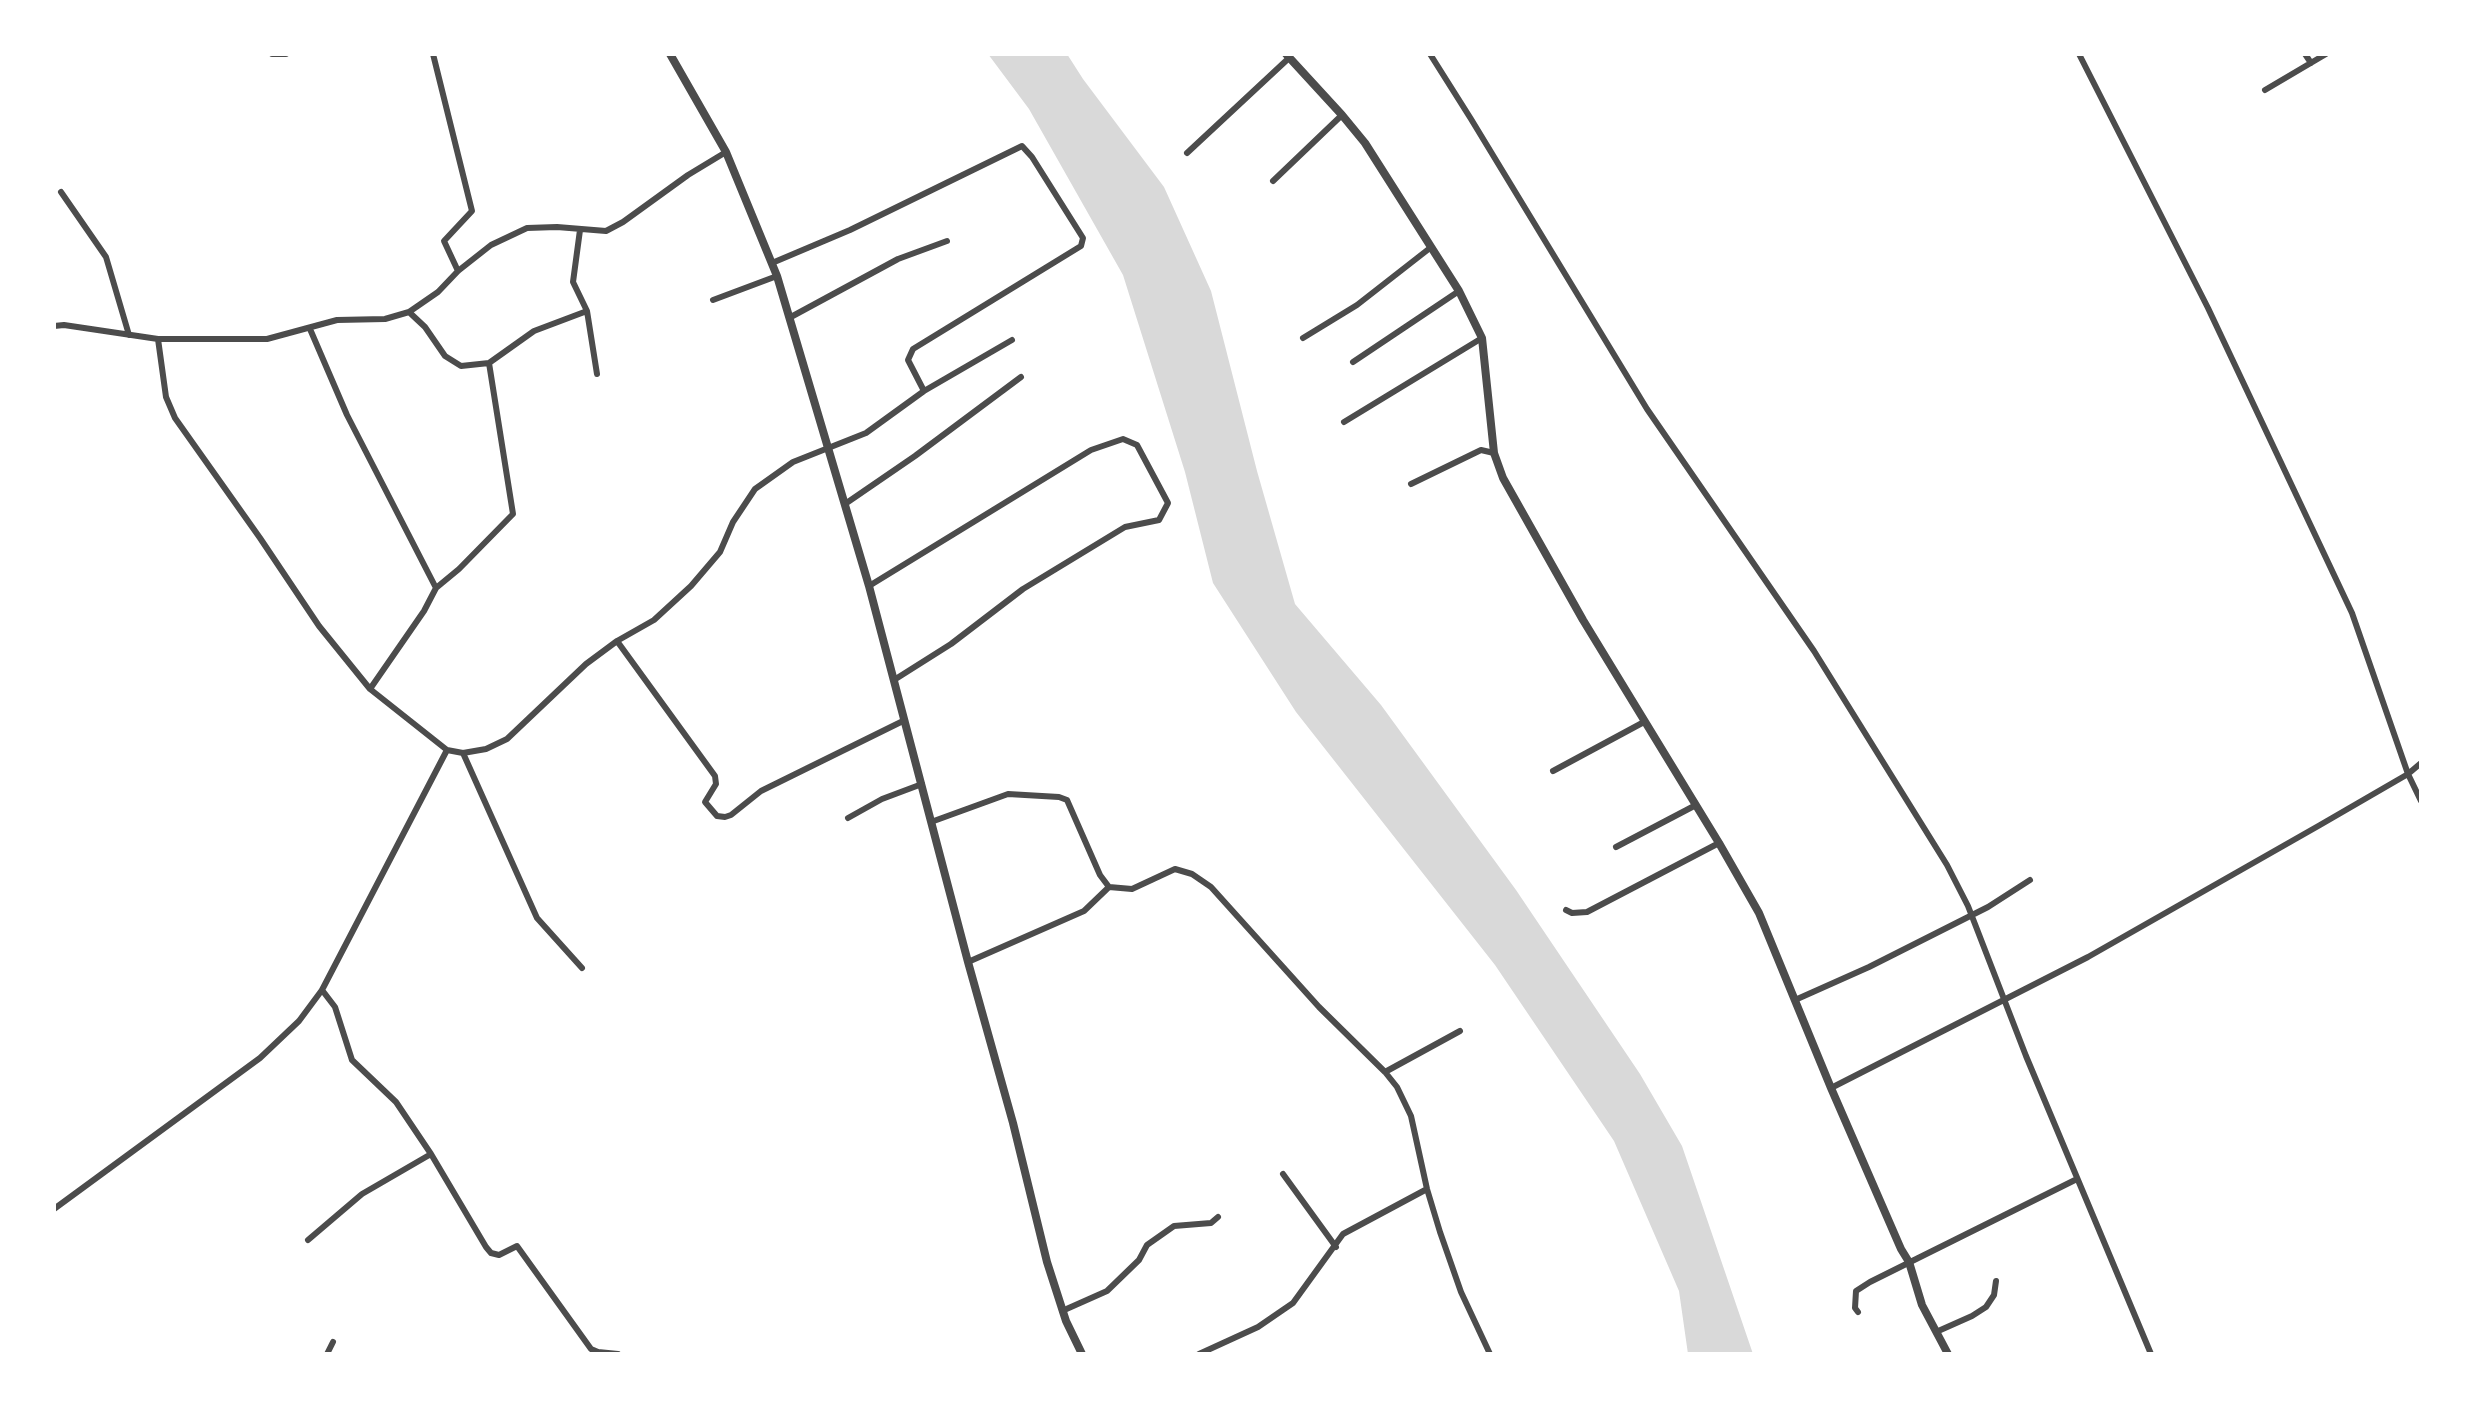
<!DOCTYPE html>
<html>
<head>
<meta charset="utf-8">
<style>
  body { margin:0 }
  #map { position:relative; width:2475px; height:1408px; overflow:hidden; background:#fff; font-family:"Roboto Condensed",sans-serif }
  canvas { display:block }
  .frame { position:absolute; inset:0; border:56px solid #fff; pointer-events:none }
</style>
</head>
<body>
<div id="map">
<canvas width="2475" height="1408"></canvas>
<div class="frame"></div>
</div>
<script>
const context = document.querySelector('canvas').getContext('2d');
context.lineJoin = 'round';
function paint(path, color) { context.fillStyle = color; context.fill(path, 'evenodd'); }
const toPath = rows => new Path2D(rows.map(r => 'M' + r).join(''));
function stroke(path, color, width, dash) { context.strokeStyle = color; context.lineWidth = width; context.lineCap = dash ? 'butt' : 'round'; context.setLineDash(dash || []); context.stroke(path); }
const water = toPath([
  [988,54,1067,54,1083,79,1164,187,1211,291,1257,471,1295,604,1381,705,1516,890,1640,1074,1682,1146,1753,1354,1688,1354,1679,1291,1614,1141,1495,965,1296,712,1213,583,1185,472,1123,275,1029,109]
]);
const minor = toPath([
  [272,54,286,54],
  [433,54,472,211,444,241,458,271],
  [1430,54,1471,119,1647,409,1814,651,1947,865,1968,906,2026,1056,2151,1354],
  [2079,54,2208,308,2352,613,2408,774,2421,801],
  [2305,54,2311,63],
  [2265,90,2326,54],
  [1187,153,1289,58],
  [1273,181,1342,115],
  [61,192,106,257,129,335],
  [580,230,573,282,587,311,597,374],
  [772,263,850,230,1022,146,1032,157,1083,238,1081,246,913,349,908,360,924,391],
  [713,300,777,276],
  [409,312,425,327,445,356,461,366,489,363,534,331,587,311],
  [789,318,898,259,947,241],
  [54,326,64,325,158,339,267,339,337,320,385,319,409,312,438,292,458,271,491,245,527,228,557,227,606,231,623,222,688,175,726,152],
  [310,329,347,415,436,588,424,611,370,689],
  [1303,338,1357,305,1430,248],
  [158,339,166,397,175,418,260,538,319,626,370,689,447,750,463,753,486,749,507,739,586,664,617,641,654,620,691,586,720,552,733,522,755,489,793,462,866,433,924,391,1012,340],
  [1353,362,1459,291],
  [1344,422,1482,338],
  [1411,484,1481,450,1494,453],
  [845,504,915,456,1021,377],
  [869,586,1091,450,1123,439,1137,445,1168,503,1159,520,1125,527,1023,589,951,644,894,680],
  [436,588,459,569,513,514,489,363],
  [617,641,715,776,716,784,705,802,717,816,725,817,731,815,761,791,905,720],
  [463,753,537,918,582,968],
  [1553,771,1644,722],
  [848,818,882,799,922,784],
  [931,822,1008,794,1059,797,1067,800,1100,875,1109,887,1132,889,1175,869,1192,874,1211,887,1319,1007,1385,1072,1397,1087,1411,1116,1427,1189,1440,1232,1461,1292,1490,1354],
  [1616,847,1696,805],
  [1566,910,1572,913,1587,912,1719,843],
  [968,962,1084,911,1109,887],
  [322,990,335,1007,352,1060,396,1102,431,1154,486,1247,491,1253,499,1255,517,1246,591,1349,598,1352,618,1354],
  [1795,1000,1869,967,1988,907,2030,880],
  [1385,1072,1460,1031],
  [1831,1088,2088,957,2320,825,2408,774,2421,763],
  [1283,1174,1336,1247],
  [54,1209,260,1058,299,1021,322,990,447,750],
  [308,1240,362,1194,431,1154],
  [1062,1311,1107,1291,1139,1260,1147,1245,1174,1226,1211,1223,1218,1217],
  [1858,1312,1855,1308,1856,1291,1870,1282,2077,1179],
  [1936,1332,1972,1316,1986,1307,1994,1295,1996,1281],
  [327,1354,333,1342],
  [1199,1354,1258,1327,1293,1303,1343,1234,1427,1189]
]);
const tertiary = toPath([
  [670,54,726,152,777,276,869,586,968,962,1013,1123,1047,1262,1066,1321,1082,1354],
  [1286,54,1342,115,1365,143,1459,291,1482,338,1494,453,1503,478,1583,620,1719,843,1759,913,1831,1088,1901,1249,1909,1262,1922,1305,1948,1354]
]);
paint(water, '#d9d9d9');
stroke(minor, '#4c4c4c', 6);
stroke(tertiary, '#4c4c4c', 8);
</script>
</body>
</html>
